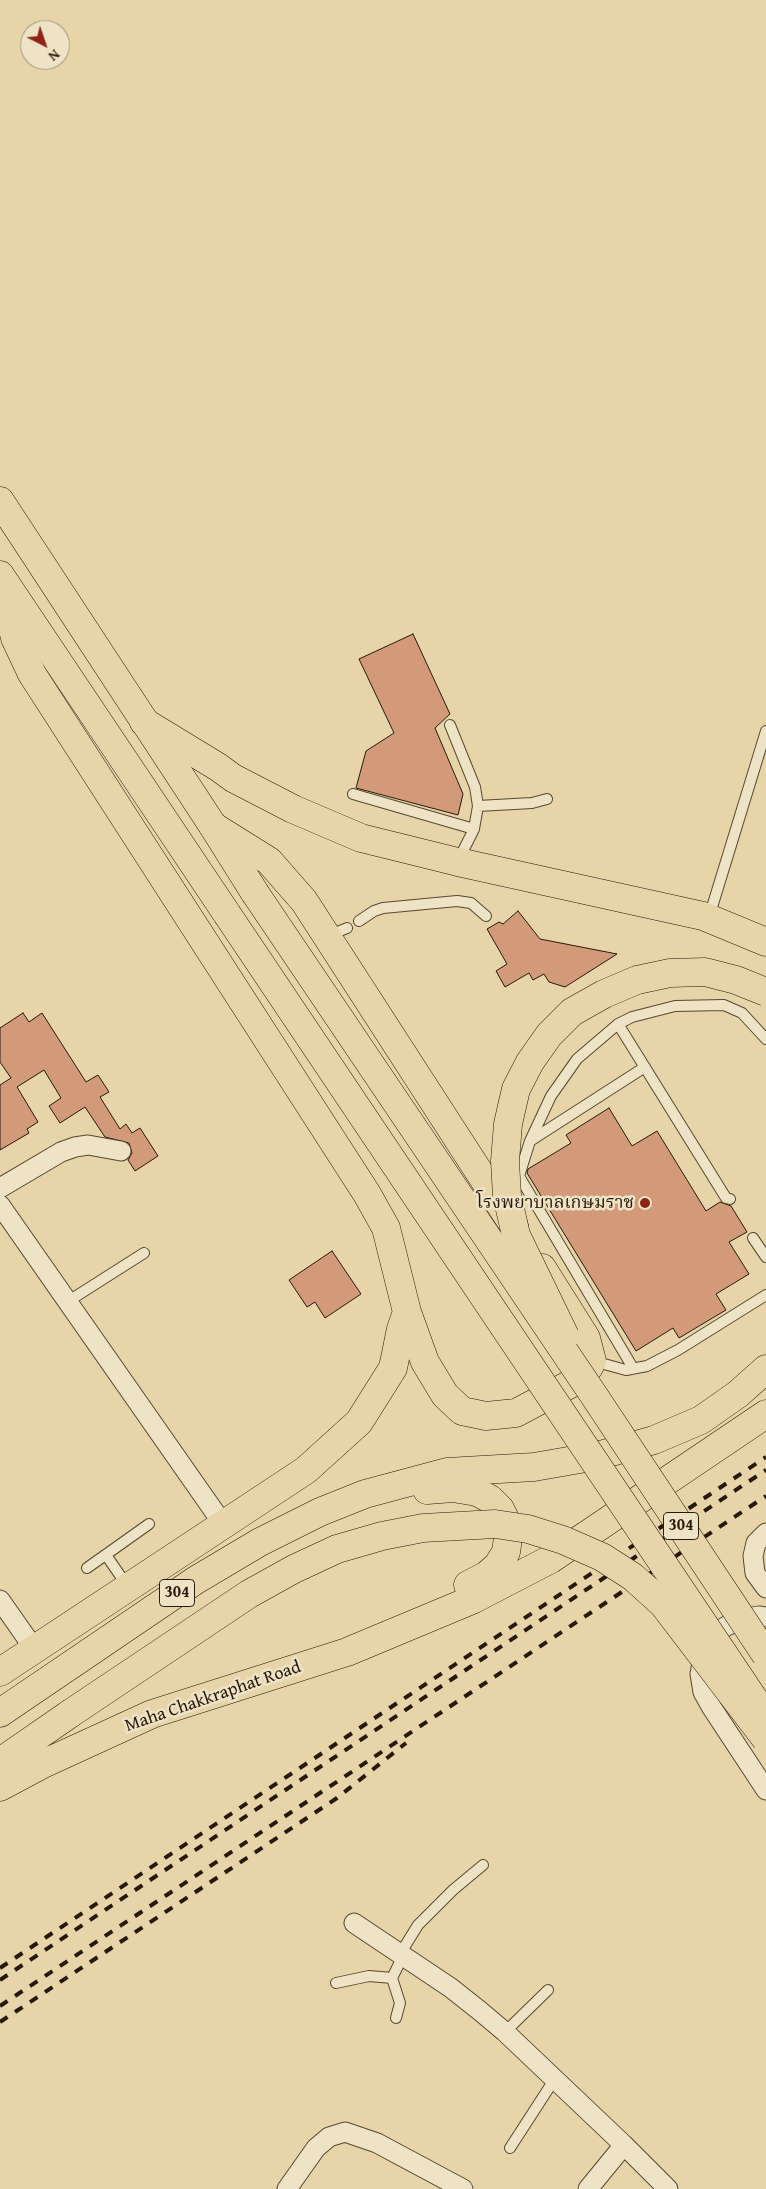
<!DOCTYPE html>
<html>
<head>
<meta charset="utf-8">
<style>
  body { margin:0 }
  #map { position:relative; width:766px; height:2189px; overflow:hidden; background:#e7d4a8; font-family:"Gentium Book Plus",serif }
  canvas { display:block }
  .north { position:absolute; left:20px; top:20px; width:50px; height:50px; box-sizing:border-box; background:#efe3c6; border:1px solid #9f927a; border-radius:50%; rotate:139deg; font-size:14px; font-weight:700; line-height:20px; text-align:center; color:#261909 }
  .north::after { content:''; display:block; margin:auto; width:18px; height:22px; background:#8f2418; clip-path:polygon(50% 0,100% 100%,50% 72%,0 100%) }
</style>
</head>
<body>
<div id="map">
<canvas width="766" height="2189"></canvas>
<div class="north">N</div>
</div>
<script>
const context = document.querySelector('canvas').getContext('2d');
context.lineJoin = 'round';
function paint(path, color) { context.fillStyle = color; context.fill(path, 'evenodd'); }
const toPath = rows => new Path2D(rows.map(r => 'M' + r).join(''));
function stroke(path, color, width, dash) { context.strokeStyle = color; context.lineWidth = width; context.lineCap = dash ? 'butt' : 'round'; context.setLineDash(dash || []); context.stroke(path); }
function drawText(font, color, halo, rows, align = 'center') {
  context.font = font + ' "Gentium Book Plus","Noto Serif Thai",serif'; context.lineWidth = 5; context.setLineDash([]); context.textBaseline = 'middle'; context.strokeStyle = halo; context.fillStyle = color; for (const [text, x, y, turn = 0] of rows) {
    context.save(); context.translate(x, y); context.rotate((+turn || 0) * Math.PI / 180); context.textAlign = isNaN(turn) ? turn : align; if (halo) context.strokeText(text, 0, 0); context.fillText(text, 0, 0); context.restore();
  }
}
const building = toPath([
  [413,634,450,714,435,728,463,794,458,815,356,788,366,751,394,733,359,659,413,634],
  [518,911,540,939,617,954,565,987,549,982,544,974,533,980,529,973,505,987,496,971,507,964,487,929,499,922,503,924,518,911],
  [23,1013,29,1022,42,1013,86,1082,98,1075,109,1092,100,1097,120,1129,126,1124,132,1133,140,1128,158,1156,135,1171,128,1160,132,1153,129,1143,105,1137,85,1107,60,1123,49,1106,61,1098,44,1070,17,1087,38,1122,27,1129,29,1133,0,1150,0,1085,11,1078,0,1062,0,1028,23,1013],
  [609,1108,632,1146,657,1131,706,1211,720,1202,731,1206,747,1232,729,1242,749,1274,716,1294,726,1310,679,1338,673,1328,636,1351,527,1173,528,1169,571,1143,566,1135,609,1108],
  [332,1251,361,1294,325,1318,315,1302,307,1307,289,1280,332,1251]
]);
const lane = toPath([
  [450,725,475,787,478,806,474,829,458,861],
  [353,794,474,829],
  [478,806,532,803,547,799],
  [709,917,766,731],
  [359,921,374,911,383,908,457,901,471,903,486,916],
  [328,936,347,928],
  [618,1024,726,1198,730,1199],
  [530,1141,645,1067],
  [753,1238,766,1257],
  [67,1302,144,1253],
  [593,1361,626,1370,647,1366,678,1350,766,1295],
  [633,1368,519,1176,530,1141,551,1096,577,1059,618,1024,632,1017,675,1006,724,1005,742,1013,766,1039],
  [106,1555,128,1587],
  [87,1568,149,1524],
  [400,1954,418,1925,453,1890,483,1865],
  [336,1983,369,1976,392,1978],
  [396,2018,400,2003,392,1978,403,1956],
  [505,2032,548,1990],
  [510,2148,554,2080]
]);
const street = toPath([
  [0,1188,61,1152,75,1147,88,1145,121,1151],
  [0,1205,223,1524],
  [766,1533,756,1543,753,1556,755,1573,766,1588],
  [0,1600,35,1650],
  [766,1617,759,1616,740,1619,723,1628,711,1641,703,1657,700,1674,703,1692,712,1708,766,1790],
  [354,1923,451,1988,480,2011,505,2032,624,2145],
  [287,2189,316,2148,329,2137,345,2132,377,2143,463,2189],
  [588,2189,624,2145,668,2189]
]);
const primary = toPath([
  [10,591,11,621,15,638,32,674,367,1194,386,1228,407,1312,425,1362,445,1395,462,1411,486,1416,516,1413,578,1380,589,1367,592,1361,586,1338,542,1268],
  [144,722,218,767,233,778,293,809,361,838,458,862,703,916,766,942],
  [213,826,269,861,304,901,514,1226],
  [427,1490,453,1488,477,1492,490,1499,500,1509,507,1523,508,1538,506,1552,498,1565,487,1575,468,1585],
  [0,1672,306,1470,359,1422,393,1368,401,1329,407,1312],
  [0,1713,196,1580,260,1542,320,1512,365,1494,447,1472,534,1467,597,1456,654,1440,701,1420,738,1394,766,1369],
  [0,1762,71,1713],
  [0,1787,45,1763,152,1714,347,1652,474,1599,551,1559,766,1414]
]);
const highway = toPath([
  [0,501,213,826,255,893],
  [0,575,227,914]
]);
const rail = toPath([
  [0,1968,766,1457],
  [0,1980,766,1470],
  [0,2006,766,1496],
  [0,2022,337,1798,406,1743]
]);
const primaryBridge = toPath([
  [565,1336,516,1235,507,1196,505,1161,508,1124,516,1089,530,1062,549,1035,572,1012,604,994,637,980,670,973,705,972,736,980,766,992],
  [71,1713,249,1594,294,1569,337,1549,382,1536,423,1528,495,1524,528,1529,563,1540,602,1557,633,1577,663,1604,766,1739]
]);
const highwayBridge = toPath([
  [255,893,595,1397,766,1655],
  [227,914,766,1717]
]);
const markers = [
  [645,1203,6,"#8f2418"]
];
const shields = [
  [681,1526,35],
  [177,1593,35]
];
const shieldNames = [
  ["304",681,1526],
  ["304",177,1593]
];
const poiNames = [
  ["โรงพยาบาลเกษมราช",634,1203]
];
const streetNames = [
  ["Maha Chakkraphat Road",213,1697,-19]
];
paint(building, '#d39a7a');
stroke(building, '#261909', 1);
stroke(lane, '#564831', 12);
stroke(street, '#564831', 21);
stroke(primary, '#261909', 29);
stroke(highway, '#261909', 29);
stroke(lane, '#efe3c6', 10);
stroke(street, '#efe3c6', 19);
stroke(primary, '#e7d4a8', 28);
stroke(highway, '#e7d4a8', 28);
stroke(rail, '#261909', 4, [9, 9]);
stroke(primaryBridge, '#261909', 29, []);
stroke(highwayBridge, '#261909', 29, []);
stroke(primaryBridge, '#e7d4a8', 28);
stroke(highwayBridge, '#e7d4a8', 28);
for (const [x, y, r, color] of markers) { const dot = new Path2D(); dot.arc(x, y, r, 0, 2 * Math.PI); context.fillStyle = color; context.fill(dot); stroke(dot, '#efe3c6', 2); }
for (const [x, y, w] of shields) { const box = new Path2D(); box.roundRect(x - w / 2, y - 13.5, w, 27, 4); context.fillStyle = '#efe3c6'; context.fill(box); stroke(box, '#261909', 1); }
drawText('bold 16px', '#261909', null, shieldNames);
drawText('18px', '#261909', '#efe3c6', poiNames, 'right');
drawText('18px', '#261909', '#efe3c6', streetNames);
</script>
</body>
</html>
